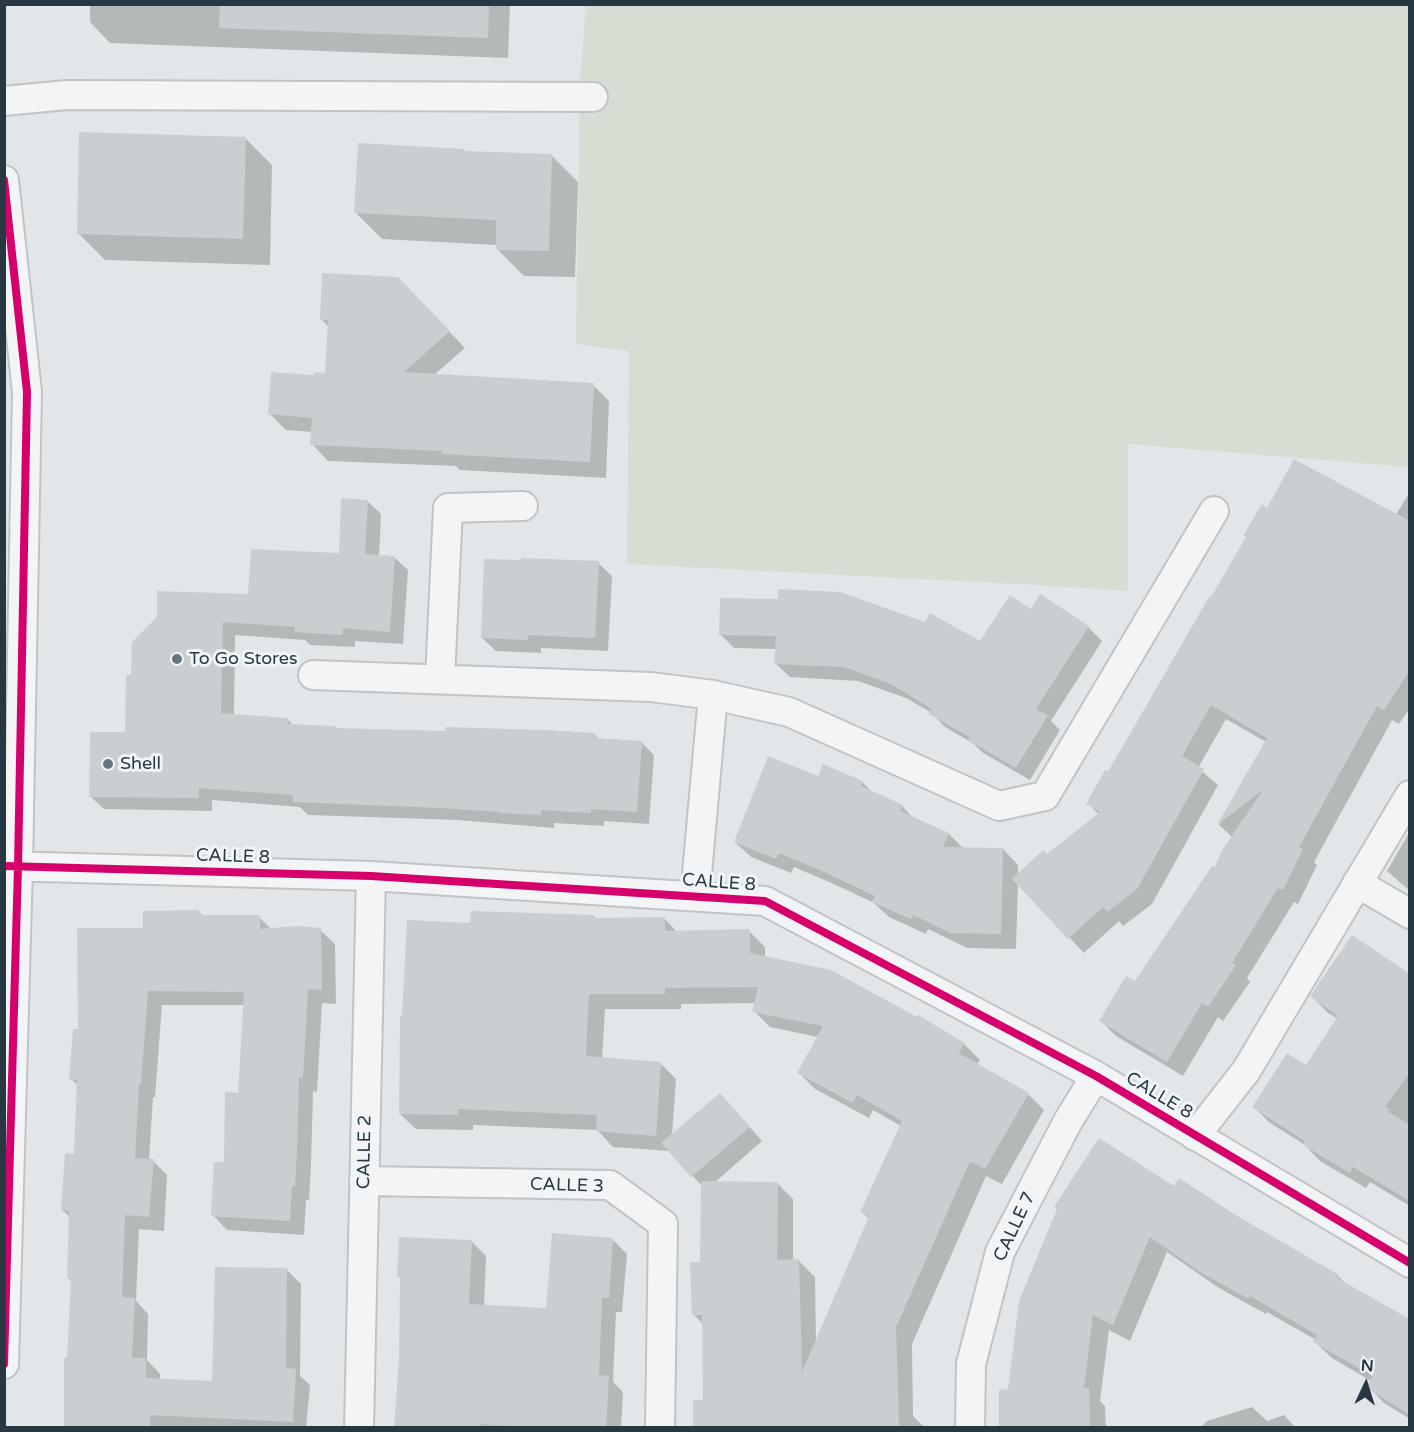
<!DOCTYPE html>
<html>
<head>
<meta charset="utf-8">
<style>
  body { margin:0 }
  #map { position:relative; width:1414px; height:1432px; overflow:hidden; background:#e3e6e8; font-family:"Varela Round",sans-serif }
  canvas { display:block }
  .frame { position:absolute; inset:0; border:6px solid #283843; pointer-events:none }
  .north { position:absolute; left:1336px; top:1354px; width:60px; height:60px; -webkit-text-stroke:4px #f1f5f8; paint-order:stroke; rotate:4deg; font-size:16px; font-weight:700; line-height:24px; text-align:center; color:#283843 }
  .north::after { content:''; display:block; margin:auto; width:21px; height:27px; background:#283843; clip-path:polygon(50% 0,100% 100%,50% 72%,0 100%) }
</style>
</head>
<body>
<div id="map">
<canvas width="1414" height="1432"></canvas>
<div class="frame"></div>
<div class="north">N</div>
</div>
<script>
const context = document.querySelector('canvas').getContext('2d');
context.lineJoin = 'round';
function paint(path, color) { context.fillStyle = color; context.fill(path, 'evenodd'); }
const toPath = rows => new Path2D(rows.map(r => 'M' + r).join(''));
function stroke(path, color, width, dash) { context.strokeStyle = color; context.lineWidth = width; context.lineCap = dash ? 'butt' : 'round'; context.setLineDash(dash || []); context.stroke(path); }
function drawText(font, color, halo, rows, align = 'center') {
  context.font = font + ' "Varela Round",sans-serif'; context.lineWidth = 6; context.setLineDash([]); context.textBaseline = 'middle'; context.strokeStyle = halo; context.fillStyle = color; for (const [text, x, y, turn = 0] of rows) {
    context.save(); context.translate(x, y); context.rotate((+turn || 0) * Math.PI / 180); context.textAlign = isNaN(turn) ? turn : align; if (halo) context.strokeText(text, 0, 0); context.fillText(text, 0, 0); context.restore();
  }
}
const green = toPath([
  [586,5,1409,5,1409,467,1128,444,1128,591,1037,585,627,564,629,351,576,344,580,81]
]);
const shadow = toPath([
  [90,4,510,4,508,58,110,43,90,22],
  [246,139,272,165,270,265,105,260,78,233],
  [465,152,551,155,578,182,575,277,524,276,497,249,497,245,382,239,355,212],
  [414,295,465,348,434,375,593,385,609,401,606,478,460,470,456,466,328,461,312,444,313,432,286,430,270,414,316,377,327,375,329,327,321,319],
  [1410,492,1410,708,1399,724,1392,720,1314,862,1317,865,1298,904,1294,902,1247,978,1250,982,1223,1021,1218,1017,1183,1076,1116,1036,1101,1021,1136,983,1215,869,1233,838,1219,825,1266,742,1226,719,1198,768,1218,785,1152,904,1123,926,1119,921,1084,953,1018,883,1016,949,967,948,928,929,926,934,889,917,874,903,836,885,794,867,791,873,751,857,735,842,819,778,862,782,874,794,902,806,915,820,949,834,963,848,1003,849,1018,865,1018,876,1047,856,1099,815,1088,803,1108,773,1211,599,1268,510,1395,516],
  [367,501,381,514,379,556,394,557,408,570,403,644,355,641,355,647,310,645,305,640,235,635,234,715,287,719,293,725,335,727,337,729,595,735,599,740,641,742,654,755,649,824,604,821,604,826,554,823,554,828,457,820,308,815,300,807,212,800,212,811,104,809,90,796,126,733,133,677,249,595,340,555],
  [598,563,612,576,608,651,541,648,541,653,496,651,482,638],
  [721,599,981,643,1032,611,1088,627,1102,641,1051,721,1060,730,1030,780,983,753,974,744,945,727,932,713,906,698,858,681,790,677,776,664,777,649,734,648,720,634],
  [1410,831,1410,891,1387,871],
  [198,911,204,917,259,917,272,930,320,930,335,944,336,1004,322,1003,317,1092,313,1091,311,1166,309,1200,306,1200,304,1235,227,1230,213,1215,226,1164,240,1094,245,1005,162,1005,155,1097,153,1097,149,1160,153,1161,167,1175,164,1231,139,1229,136,1301,148,1314,147,1360,160,1374,160,1380,213,1382,287,1270,301,1284,300,1376,310,1385,306,1428,65,1428,72,1281,68,1278,71,1218,62,1210,75,1155,79,1086,71,1079,80,1030,144,930],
  [594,916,597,920,664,918,677,932,749,931,765,947,765,958,918,1019,919,1017,964,1044,980,1060,977,1065,1028,1094,1044,1110,1002,1184,986,1176,912,1344,913,1416,925,1428,694,1428,704,1402,703,1324,693,1314,702,1263,703,1187,670,1151,613,1147,597,1130,473,1125,473,1130,416,1129,400,1114,471,925],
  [756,1003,754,1011,770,1027,818,1037,799,1073,815,1089,869,1118,873,1110,901,1126,862,1212,869,1219,816,1342,815,1277,799,1261,793,1261,793,1199,777,1183,714,1183,762,1141,733,1108,672,1135,676,1079,660,1063,602,1059,605,1009,681,1009,681,1004],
  [1410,976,1410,1206,1370,1182,1366,1188,1320,1161,1305,1145,1270,1123,1254,1107,1306,1067,1338,1019,1327,1012,1312,996],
  [1174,1188,1233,1216,1338,1276,1348,1286,1410,1321,1410,1419,1384,1403,1368,1386,1371,1381,1332,1358,1315,1342,1316,1340,1267,1312,1266,1314,1219,1288,1167,1252,1130,1341,1109,1330,1100,1401,1105,1406,1106,1428,1001,1428,1010,1391],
  [613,1240,627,1254,622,1312,616,1312,613,1382,623,1392,621,1428,395,1428,401,1334,402,1280,399,1277,471,1241,486,1256,484,1307,547,1309],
  [1252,1407,1267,1421,1284,1415,1296,1428,1200,1428,1207,1421]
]);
const building = toPath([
  [220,4,489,4,488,38,219,28],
  [79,132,246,137,243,239,77,234],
  [358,143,464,149,464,151,552,154,549,251,496,250,496,220,354,213],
  [322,273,398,277,450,331,404,372,594,383,590,462,442,454,442,451,310,445,312,418,268,414,271,372,314,375,314,372,325,373,328,320,320,320],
  [1294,459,1410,521,1410,670,1384,710,1377,706,1299,847,1303,849,1283,890,1278,888,1232,963,1236,965,1208,1007,1202,1003,1167,1062,1099,1021,1126,976,1135,981,1212,866,1215,867,1221,852,1263,790,1217,825,1267,738,1211,705,1182,756,1204,769,1137,889,1107,912,1103,907,1068,939,1012,879,1043,850,1047,854,1100,812,1086,804,1105,770,1108,771,1127,739,1209,597,1211,597,1246,537,1243,536,1262,504,1267,508],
  [341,498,368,500,365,554,395,556,390,632,343,628,342,635,295,632,295,627,223,622,221,713,288,718,288,724,335,726,335,728,446,731,446,727,544,730,595,733,595,738,642,741,637,812,591,809,591,813,541,810,541,815,499,813,499,812,442,808,293,802,293,795,199,788,199,798,89,797,90,732,125,732,126,675,131,675,132,642,157,617,157,591,248,594,251,549,339,553],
  [521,558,599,561,595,638,528,635,528,640,481,638,484,559,521,560],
  [778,589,840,592,925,622,930,613,980,641,1010,595,1031,609,1040,594,1089,626,1036,709,1048,715,1016,768,968,740,970,737,929,714,932,709,891,684,844,667,774,664,776,636,719,635,720,598,778,599],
  [768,756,818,776,823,764,863,781,861,786,903,805,900,811,949,833,943,847,1003,848,1001,934,951,933,913,915,911,919,872,902,875,896,820,870,779,853,776,859,734,842],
  [199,910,199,915,260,915,260,929,297,926,321,928,322,990,308,989,303,1078,299,1078,297,1150,295,1186,292,1186,290,1221,211,1216,214,1162,224,1162,225,1092,238,1093,244,992,148,991,141,1084,139,1083,135,1158,154,1159,149,1217,125,1215,122,1297,135,1298,132,1358,146,1358,146,1378,212,1381,215,1267,287,1268,286,1368,296,1369,293,1422,150,1415,150,1428,64,1428,64,1358,67,1358,71,1278,67,1278,69,1211,61,1210,65,1153,74,1154,77,1080,69,1079,73,1029,78,1029,77,928,143,928,143,911],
  [471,911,594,915,594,918,665,917,665,931,750,929,750,953,831,970,917,1017,918,1015,965,1043,959,1053,1029,1093,985,1169,970,1161,896,1327,899,1428,693,1428,693,1400,703,1400,702,1315,692,1315,690,1262,700,1262,701,1181,778,1182,777,1260,799,1259,802,1372,869,1216,860,1212,902,1121,857,1095,853,1103,797,1073,823,1026,752,1012,758,987,665,988,665,994,589,994,586,1056,661,1062,656,1136,596,1131,597,1115,458,1109,458,1115,399,1114,400,1015,402,1016,407,920,470,923],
  [1352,935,1410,974,1410,1072,1385,1107,1389,1110,1388,1112,1410,1125,1410,1201,1353,1167,1350,1173,1303,1145,1305,1141,1252,1107,1287,1053,1306,1065,1338,1016,1310,996],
  [720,1093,750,1127,691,1177,661,1143],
  [1099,1138,1174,1186,1179,1178,1234,1214,1339,1275,1337,1278,1410,1319,1410,1415,1366,1387,1373,1376,1313,1342,1317,1335,1250,1296,1249,1299,1200,1272,1150,1237,1113,1325,1093,1315,1084,1388,1089,1388,1090,1428,999,1428,999,1390,1008,1389,1019,1301,1057,1209,1054,1207],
  [552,1233,613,1238,609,1298,602,1298,599,1375,609,1376,606,1428,543,1428,481,1424,481,1428,394,1428,399,1360,400,1277,397,1277,399,1237,472,1240,469,1304,546,1308]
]);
const street = toPath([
  [4,101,67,95,593,97],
  [4,180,27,392,18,866,4,1364],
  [313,675,651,687,713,695,789,712,999,806,1045,796,1214,511],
  [440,679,448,508,523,506],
  [4,866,371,876,765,901,1096,1076,1410,1263],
  [1357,883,1410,914],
  [695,896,713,695],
  [1195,1136,1246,1071,1410,795],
  [364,1181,610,1185,663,1224,660,1428],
  [359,1428,371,876],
  [970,1428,971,1364,1000,1252,1068,1121,1096,1076]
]);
const cycleway = toPath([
  [4,180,27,392,18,866,4,1364],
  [4,866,371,876,765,901,1096,1076,1410,1263]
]);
const markers = [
  [177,659,6,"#69757d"],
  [108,764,6,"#69757d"]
];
const poiNames = [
  ["To Go Stores",189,659],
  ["Shell",120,764]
];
const streetNames = [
  ["CALLE 8",233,857,2],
  ["CALLE 8",719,883,4],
  ["CALLE 8",1159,1096,31],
  ["CALLE 2",365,1152,-89],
  ["CALLE 3",567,1186,2],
  ["CALLE 7",1015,1227,-65]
];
paint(green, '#d6ddd3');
paint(shadow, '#0003');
paint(building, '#cbced1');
stroke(street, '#c1c4c6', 32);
stroke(street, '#f2f4f5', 28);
stroke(cycleway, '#d6006c', 8);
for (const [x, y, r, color] of markers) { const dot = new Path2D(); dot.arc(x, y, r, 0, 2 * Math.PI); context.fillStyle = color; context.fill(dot); stroke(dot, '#f1f5f8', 2); }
drawText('18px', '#283843', '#f1f5f8', poiNames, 'left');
drawText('18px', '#283843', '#f1f5f8', streetNames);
</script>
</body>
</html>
